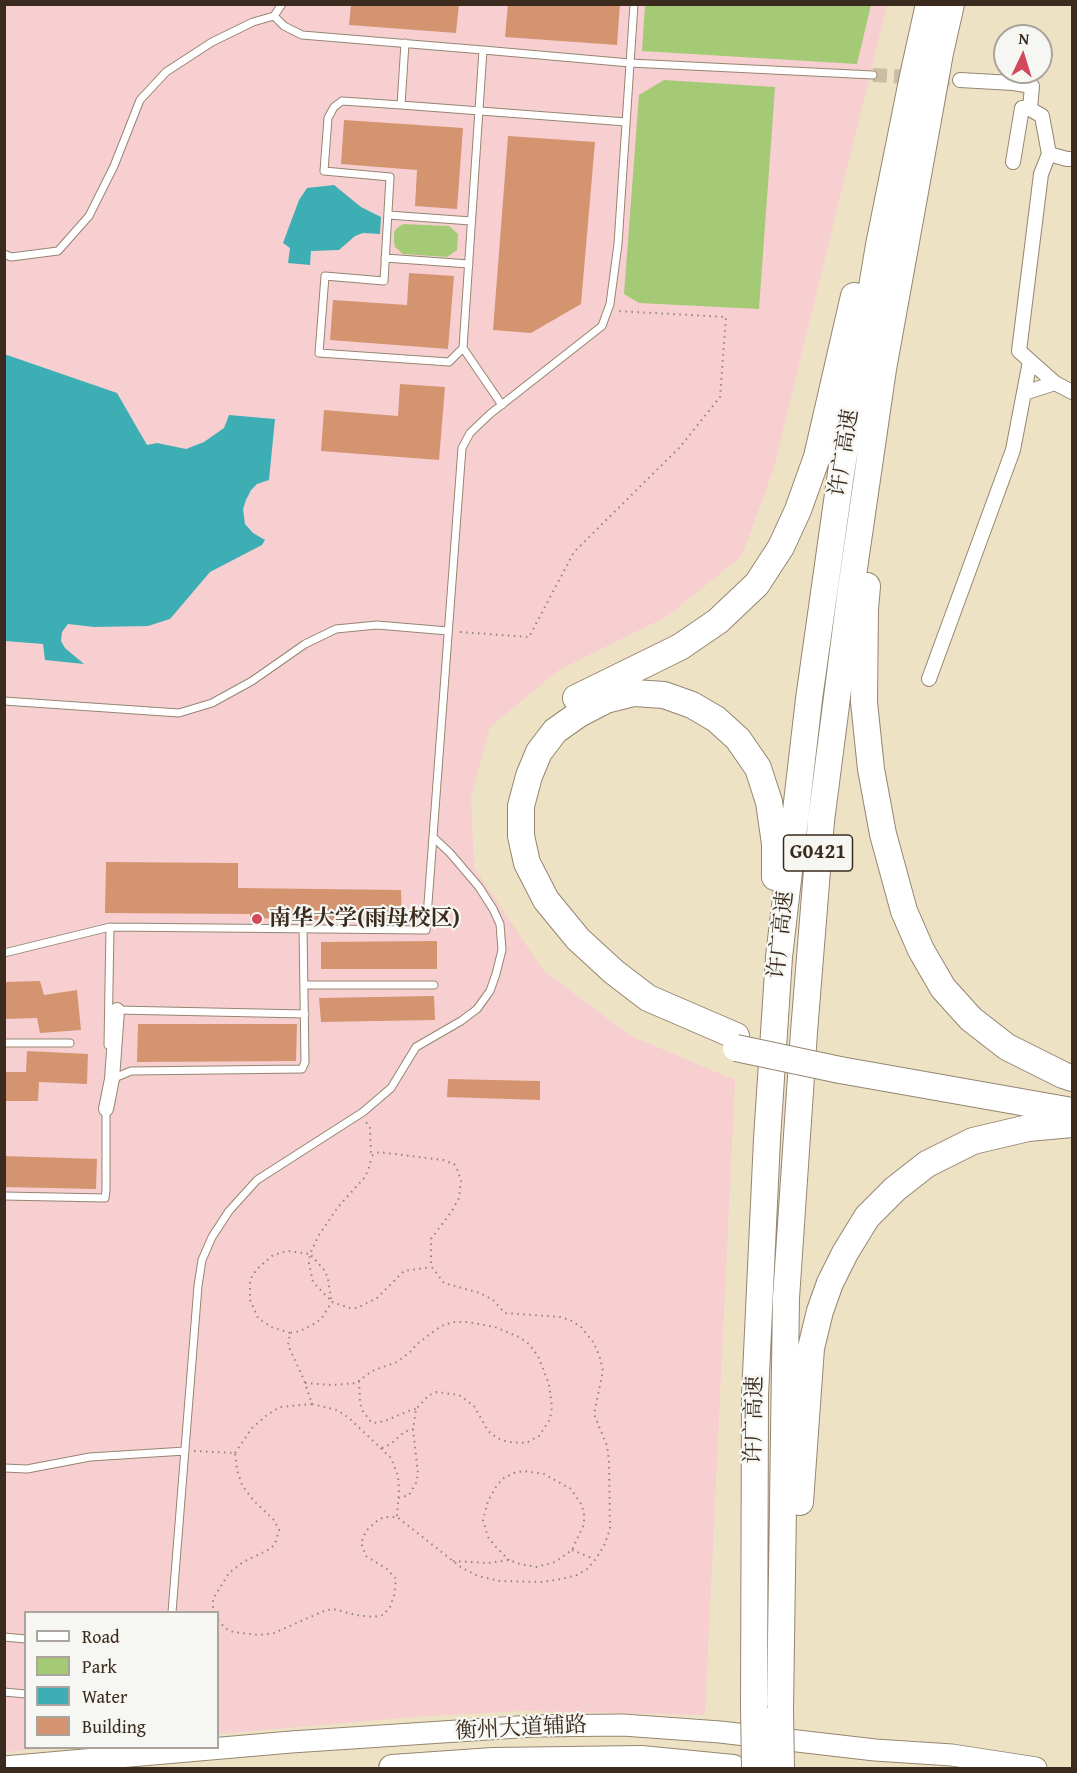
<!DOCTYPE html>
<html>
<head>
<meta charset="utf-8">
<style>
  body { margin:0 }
  #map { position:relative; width:1077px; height:1773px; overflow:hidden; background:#eee2c4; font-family:"Gentium Book Plus",serif }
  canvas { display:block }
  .frame { position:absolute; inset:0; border:6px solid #3b2a1e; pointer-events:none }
  .legend { position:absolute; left:24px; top:1611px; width:195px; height:138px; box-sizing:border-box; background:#f6f6f2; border:2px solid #aba49d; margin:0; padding:8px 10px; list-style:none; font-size:18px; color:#3b2a1e }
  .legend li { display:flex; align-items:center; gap:12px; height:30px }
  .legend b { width:30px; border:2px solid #aba49d }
  .north { position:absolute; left:993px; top:24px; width:60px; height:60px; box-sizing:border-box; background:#f6f6f2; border:2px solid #aba49d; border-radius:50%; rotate:4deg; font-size:16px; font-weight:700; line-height:24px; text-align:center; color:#3b2a1e }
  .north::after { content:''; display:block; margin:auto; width:21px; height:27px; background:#d1495b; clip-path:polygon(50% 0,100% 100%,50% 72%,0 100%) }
</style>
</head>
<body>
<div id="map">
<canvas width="1077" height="1773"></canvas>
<div class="frame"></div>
<ul class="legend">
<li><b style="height:8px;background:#fff"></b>Road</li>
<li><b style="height:16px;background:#a4ca75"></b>Park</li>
<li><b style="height:16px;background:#3daeb4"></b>Water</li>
<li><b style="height:16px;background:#d49470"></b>Building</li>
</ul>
<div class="north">N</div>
</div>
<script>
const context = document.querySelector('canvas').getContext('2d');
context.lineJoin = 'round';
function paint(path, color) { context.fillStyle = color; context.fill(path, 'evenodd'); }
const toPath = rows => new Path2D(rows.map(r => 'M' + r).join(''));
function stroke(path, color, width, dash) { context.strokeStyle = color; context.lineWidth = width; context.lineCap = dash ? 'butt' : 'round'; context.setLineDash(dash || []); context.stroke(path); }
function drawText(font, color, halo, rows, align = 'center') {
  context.font = font + ' "Gentium Book Plus","Noto Serif SC",serif'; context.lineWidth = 4.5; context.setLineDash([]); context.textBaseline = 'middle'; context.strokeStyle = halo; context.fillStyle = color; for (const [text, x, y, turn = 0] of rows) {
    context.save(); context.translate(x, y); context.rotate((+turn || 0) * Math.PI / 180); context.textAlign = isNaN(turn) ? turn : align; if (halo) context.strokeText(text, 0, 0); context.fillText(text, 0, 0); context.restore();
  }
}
const built = toPath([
  [5,5,887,5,773,471,742,556,666,617,559,670,490,727,471,797,474,867,543,970,631,1036,735,1080,705,1715,524,1711,427,1716,218,1734,218,1612,26,1612,26,1748,52,1748,5,1752]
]);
const green = toPath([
  [645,5,645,4,871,5,857,64,642,51],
  [664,80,775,87,759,309,639,303,624,294,639,95],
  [403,224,449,226,458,234,457,250,447,257,403,254,395,247,394,242,394,232,397,228]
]);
const water = toPath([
  [334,185,361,207,381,217,380,234,363,233,355,236,339,250,311,251,310,265,288,263,290,248,283,243,299,200,307,188],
  [4,354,117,393,147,445,157,443,186,449,204,442,224,428,229,415,275,419,269,480,257,484,251,490,246,500,243,509,245,524,253,533,265,540,262,545,210,572,170,619,148,626,94,627,68,624,62,632,61,641,65,648,84,664,45,660,43,644,5,641]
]);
const building = toPath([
  [351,4,459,4,456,33,349,25],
  [508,4,620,4,617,45,505,37],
  [344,120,463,128,457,209,415,206,417,170,341,164],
  [508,136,595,142,581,304,531,333,493,330],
  [409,273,454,276,448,349,330,340,333,300,407,305],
  [400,384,445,387,439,460,321,451,324,410,398,416],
  [106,862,238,863,238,888,401,890,402,922,250,918,250,914,105,913],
  [437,941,437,969,321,969,321,942],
  [40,981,44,995,77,990,81,1030,40,1033,37,1018,4,1019,4,982],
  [434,996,435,1020,321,1022,319,998],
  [138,1024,297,1024,296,1061,137,1062],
  [27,1051,88,1054,87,1084,39,1082,38,1101,4,1101,4,1072,26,1072],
  [448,1079,540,1081,540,1100,447,1097],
  [4,1156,97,1159,96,1189,4,1187]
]);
const streetTunnel = toPath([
  [873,75,960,80]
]);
const path = toPath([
  [460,632,529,637,574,552,680,447,720,397,726,317,617,311],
  [331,1299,328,1279,325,1271,310,1254,319,1235,338,1207,365,1177,370,1165,371,1157],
  [290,1333,271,1327,258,1318,250,1300,250,1280,256,1270,273,1255,288,1251,310,1254,309,1263,313,1282,332,1302],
  [359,1381,360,1402,362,1410,371,1422,377,1423,387,1420,411,1410,416,1409],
  [305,1383,332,1385,356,1383,372,1371,397,1362,410,1352,417,1344,441,1326,453,1322,468,1322,495,1327,519,1337,529,1344,538,1356,549,1384,552,1407,550,1419,539,1436,526,1443,508,1442,497,1438,488,1431,474,1406,459,1395,437,1392,429,1395,416,1409,414,1423,413,1429,418,1474,416,1483,409,1495,399,1498],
  [312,1404,337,1410,349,1418,391,1458,398,1476,399,1489,397,1517],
  [382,1448,391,1444,404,1432,413,1429],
  [194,1451,235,1453,237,1470,242,1485,253,1500,274,1520,279,1530,275,1544,270,1549,243,1562,229,1573,213,1599,213,1612],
  [235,1453,252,1428,267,1415,280,1407,312,1404,304,1380,288,1345,290,1333,300,1331,312,1325,321,1319,332,1302,350,1308,357,1308,377,1298,404,1271,431,1267],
  [572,1550,594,1559],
  [453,1561,488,1563,509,1560,520,1564,536,1567,555,1562,572,1550,584,1524,584,1512,581,1504,571,1489,544,1474,524,1471,514,1473,504,1478,497,1485,488,1501,483,1520,488,1537,495,1546,509,1560],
  [218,1620,225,1628,233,1632,259,1635,274,1633,324,1611,333,1609,356,1615,373,1617,383,1615,390,1607,394,1596,396,1579,387,1569,366,1556,361,1543,366,1531,379,1519,386,1517,397,1517,462,1568,478,1576,500,1581,541,1582,562,1579,577,1575,587,1569,595,1560,604,1546,610,1529,609,1460,607,1446,594,1414,603,1371,600,1358,594,1343,581,1327,570,1320,560,1317,505,1313,493,1300,480,1293,444,1283,431,1266,431,1239,452,1211,459,1198,461,1181,458,1171,454,1164,443,1160,379,1152,371,1156,370,1128,366,1122]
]);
const lane = toPath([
  [274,16,282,4],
  [405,43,401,105,626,122],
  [483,50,630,63,873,75],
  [401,105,342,101,334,107,328,118,324,171,390,177,384,281,325,276,319,353,449,362,463,348],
  [388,215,471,221],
  [4,254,11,257,58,251,89,216,114,166,140,100,166,72,212,42,253,22,274,16,284,26,302,35,483,50,463,348,502,405],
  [385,258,469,264],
  [4,701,179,713,212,703,252,681,305,644,336,629,377,625,448,631],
  [4,953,110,927,426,930,462,448,470,433,490,414,602,326,610,304,618,244,634,4],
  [304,985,434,985],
  [117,1010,305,1014],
  [4,1043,70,1043],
  [108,1045,110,927],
  [112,1079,131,1071,302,1069,305,1062,303,928],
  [4,1196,105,1198,106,1190,106,1107],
  [4,1468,27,1469,90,1457,185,1451],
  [172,1612,198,1286,202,1260,212,1237,229,1211,257,1180,363,1112,391,1088,416,1047,461,1021,477,1009,490,991,496,974,502,950,500,924,493,909,479,887,450,853,433,837],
  [4,1637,26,1639],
  [4,1692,26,1694]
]);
const street = toPath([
  [960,80,1013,83,1032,86,1030,109,1042,116,1049,154,1067,159,1072,159],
  [1049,154,1041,174,1019,351,1055,383,1072,392],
  [1013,162,1022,108,1030,109],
  [1024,393,1055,383],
  [929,679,1013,450,1030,361],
  [106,1109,112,1079,117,1010]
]);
const primary = toPath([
  [4,1767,291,1742,533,1726,623,1725,720,1732,875,1750,952,1755,1036,1768]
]);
const highway = toPath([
  [867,586,865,609,864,702,871,769,883,834,904,911,921,950,943,988,971,1019,1007,1047,1063,1075,1072,1078],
  [576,698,680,647,718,621,757,584,781,547,798,510,817,457,854,296],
  [736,1036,648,998,614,972,578,939,546,900,527,863,521,836,521,806,529,776,539,752,555,731,579,714,606,700,634,693,664,695,692,705,716,719,738,739,758,768,769,802,775,844,775,877],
  [840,1070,1072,1111],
  [800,1502,811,1348,820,1311,830,1283,845,1253,867,1217,895,1189,927,1164,973,1141,1028,1128,1072,1124],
  [754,1706,755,1396,767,1139,779,957,809,699,841,473,879,245,913,76,929,4],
  [780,1710,786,1298,804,1032,821,821,851,589,883,369,940,53,951,4],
  [392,1768,493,1761,641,1759,733,1768]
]);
const highwayBridge = toPath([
  [736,1048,840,1070],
  [754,1706,755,1768],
  [780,1710,781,1768]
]);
const markers = [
  [257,919,6,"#d1495b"]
];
const shields = [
  [818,853,69]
];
const shieldNames = [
  ["G0421",818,853]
];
const streetNames = [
  ["许广高速",845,453,-81],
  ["许广高速",782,935,-84],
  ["许广高速",755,1420,-89],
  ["衡州大道辅路",521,1729,-3]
];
const poiNames = [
  ["南华大学(雨母校区)",269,919]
];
paint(built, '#f7cfd1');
paint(green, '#a4ca75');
paint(water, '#3daeb4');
paint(building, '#d49470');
stroke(streetTunnel, '#cabda3', 14, [14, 7]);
stroke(lane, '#948671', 9);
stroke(street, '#948671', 16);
stroke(primary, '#948671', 23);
stroke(highway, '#948671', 28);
stroke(path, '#948671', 2, [1.5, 4.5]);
stroke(lane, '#fff', 7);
stroke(street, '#fff', 14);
stroke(primary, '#fff', 21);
stroke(highway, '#fff', 26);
stroke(highwayBridge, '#948671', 28, []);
stroke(highwayBridge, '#fff', 26);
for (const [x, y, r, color] of markers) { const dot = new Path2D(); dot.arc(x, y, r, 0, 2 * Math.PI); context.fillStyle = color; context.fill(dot); stroke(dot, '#f6f6f2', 2); }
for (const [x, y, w] of shields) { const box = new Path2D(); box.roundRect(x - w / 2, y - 18, w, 36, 4.5); context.fillStyle = '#f6f6f2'; context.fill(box); stroke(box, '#3b2a1e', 1.5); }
drawText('bold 21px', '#3b2a1e', null, shieldNames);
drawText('22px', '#3b2a1e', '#f6f6f2', streetNames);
drawText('bold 22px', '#3b2a1e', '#f6f6f2', poiNames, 'left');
</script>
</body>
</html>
